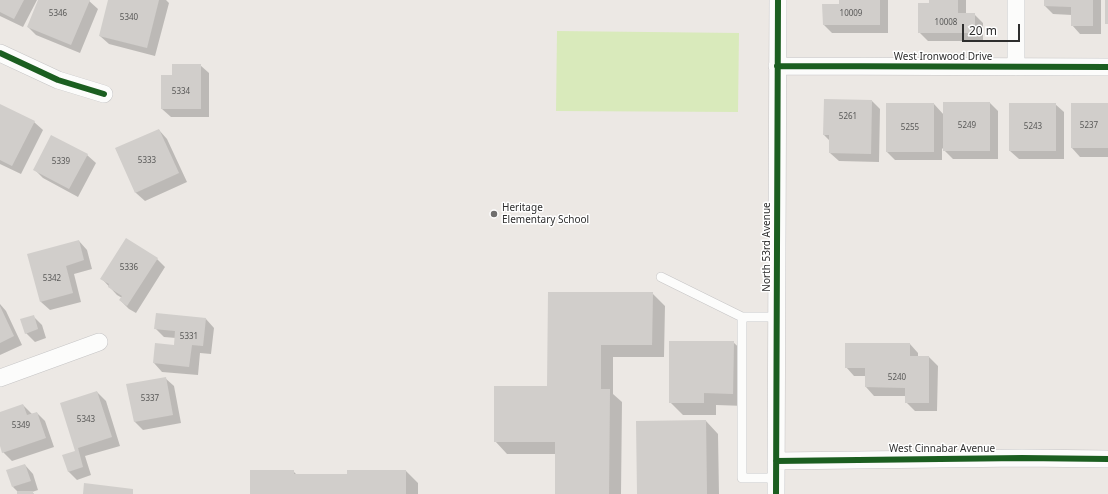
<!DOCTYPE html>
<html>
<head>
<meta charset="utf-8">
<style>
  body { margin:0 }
  #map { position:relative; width:1108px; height:494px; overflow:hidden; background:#ece8e4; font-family:"Noto Sans",sans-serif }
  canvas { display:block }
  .scale { position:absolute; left:962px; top:24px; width:58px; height:18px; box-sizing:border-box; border:2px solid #2e2e2e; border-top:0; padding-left:5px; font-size:12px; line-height:14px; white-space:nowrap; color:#2e2e2e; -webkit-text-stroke:3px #fff; paint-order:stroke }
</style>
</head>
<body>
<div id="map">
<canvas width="1108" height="494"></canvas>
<div class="scale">20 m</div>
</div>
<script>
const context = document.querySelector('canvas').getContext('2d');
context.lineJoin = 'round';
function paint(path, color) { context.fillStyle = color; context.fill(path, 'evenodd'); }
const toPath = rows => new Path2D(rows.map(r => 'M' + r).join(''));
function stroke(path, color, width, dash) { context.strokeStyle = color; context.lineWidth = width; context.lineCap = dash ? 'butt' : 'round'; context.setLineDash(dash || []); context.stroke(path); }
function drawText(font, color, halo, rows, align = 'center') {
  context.font = font + ' "Noto Sans",sans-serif'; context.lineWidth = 3; context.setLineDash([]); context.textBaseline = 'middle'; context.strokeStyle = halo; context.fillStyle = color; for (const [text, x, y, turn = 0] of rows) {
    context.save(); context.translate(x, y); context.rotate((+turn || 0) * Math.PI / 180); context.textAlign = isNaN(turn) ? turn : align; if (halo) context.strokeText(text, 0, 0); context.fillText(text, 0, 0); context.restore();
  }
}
const pitch = toPath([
  [557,31,739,33,738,112,556,111]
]);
const shadow = toPath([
  [0,0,37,0,23,27,0,16],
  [39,0,88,0,98,9,80,53,36,35,28,27],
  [109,0,166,0,169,3,155,56,109,44,100,36],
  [840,0,888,0,888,33,832,33,824,25,840,5],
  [930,0,966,0,966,14,974,14,983,23,983,41,928,41,919,32],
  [1045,0,1101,0,1101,34,1080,34,1072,25,1072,15,1053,14,1045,6],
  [200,65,209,73,209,117,171,117,162,109,173,76],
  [872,101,880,109,879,162,839,161,830,153,830,141,824,135],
  [990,103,998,111,998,159,953,159,942,148,942,160,895,160,887,152,934,104,944,115],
  [1055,104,1064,112,1064,159,1019,159,1010,151],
  [1108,104,1108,157,1080,157,1072,148],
  [0,105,34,122,43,130,21,174,0,164],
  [159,130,167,139,187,182,145,201,136,193,116,149],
  [87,155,96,163,78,197,43,178,34,169],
  [79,241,87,250,92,269,74,274,81,302,50,310,41,302,29,255],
  [157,259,165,267,136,313,129,309,120,300,122,298,117,295,102,279],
  [652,293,665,306,664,357,613,357,613,394,622,402,621,494,556,494,556,454,507,454,495,441,548,387],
  [0,304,6,311,22,345,0,355],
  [33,316,42,325,46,338,35,342,26,333],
  [206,319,214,328,211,354,200,353,198,375,162,372,154,363,175,347,176,338,164,337,155,328],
  [733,342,746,354,745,406,716,405,716,415,683,415,670,402],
  [910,344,918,353,918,357,929,357,938,366,937,411,915,411,906,402,906,396,874,396,866,387,866,376,854,376,846,367],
  [165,378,174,386,181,423,143,430,135,422,127,385],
  [97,392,106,401,120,446,85,456,91,475,77,480,68,471,76,452],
  [23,405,32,414,37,413,45,421,54,447,12,461,3,452,0,443,0,413],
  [706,421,718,434,719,494,638,494],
  [25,465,33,474,38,490,32,492,34,494,18,494,18,492,13,487],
  [293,471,297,475,348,475,406,471,418,483,418,494,251,494]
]);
const building = toPath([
  [0,0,24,0,14,19,0,12],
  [38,0,90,0,71,45,27,27],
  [108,0,159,0,147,48,99,36],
  [839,0,880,0,880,25,823,25,822,4,839,4],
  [929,0,958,0,958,13,975,13,975,33,918,33,918,3,929,3],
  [1044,0,1093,0,1093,26,1071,26,1071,7,1044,6],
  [1105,0,1108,0,1108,24,1105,24],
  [172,64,201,64,201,109,161,109,161,75,172,75],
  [824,99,872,100,871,154,829,153,829,135,823,135],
  [943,102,990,102,990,151,943,151],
  [886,103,934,103,934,152,886,152],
  [1009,103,1056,103,1056,151,1009,151],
  [1071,103,1108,103,1108,148,1071,148],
  [0,104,35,121,12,166,0,160],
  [159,129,179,173,135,193,115,148],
  [51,135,88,154,69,189,33,170],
  [126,238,158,258,127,306,119,300,122,296,108,287,109,284,100,279],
  [79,240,84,260,66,266,73,293,40,302,27,254],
  [548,292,653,292,652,345,601,345,601,389,610,389,609,494,555,494,555,442,494,442,494,386,547,386],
  [0,306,14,336,0,343],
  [156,313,206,318,203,346,192,345,189,367,153,363,155,343,174,345,175,331,154,329],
  [34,315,38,329,25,334,20,319],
  [669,341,734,341,733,394,704,393,704,403,669,403],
  [845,343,910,343,910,356,929,356,929,403,905,403,905,388,865,387,865,368,845,368],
  [166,377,173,415,134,422,126,384],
  [97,391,112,437,78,448,83,467,68,472,62,455,75,451,60,403],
  [23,404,27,415,37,412,46,438,2,453,0,446,0,412],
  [706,420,707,494,637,494,636,421],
  [25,464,31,481,12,487,6,470],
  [250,470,294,470,294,474,347,474,347,470,406,470,406,494,250,494],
  [84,483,133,489,133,494,83,494],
  [17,491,33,491,33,494,17,494]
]);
const service = toPath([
  [661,277,742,317,777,317],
  [742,317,742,478,776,478]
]);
const minor = toPath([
  [1016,0,1016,67],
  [0,53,58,80,104,94],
  [777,66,1108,67],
  [0,378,99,342],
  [776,461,1022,458,1108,459],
  [776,494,778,0]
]);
const cycleway = toPath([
  [0,53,58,80,104,94],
  [777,66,1108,67],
  [776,461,1022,458,1108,459],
  [776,494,778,0]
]);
const markers = [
  [494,214,4,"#706f6e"]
];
const numberNames = [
  ["5346",58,14],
  ["10009",851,14],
  ["5340",129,18],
  ["10008",946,23],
  ["5334",181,92],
  ["5261",848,117],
  ["5249",967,126],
  ["5237",1089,126],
  ["5243",1033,127],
  ["5255",910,128],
  ["5333",147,161],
  ["5339",61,162],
  ["5336",129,268],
  ["5342",52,279],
  ["5331",189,337],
  ["5240",897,378],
  ["5337",150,399],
  ["5343",86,420],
  ["5349",21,426]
];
const streetNames = [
  ["West Ironwood Drive",943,57],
  ["North 53rd Avenue",767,247,-90],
  ["West Cinnabar Avenue",942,449]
];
const poiNames = [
  ["Heritage",502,208],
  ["Elementary School",502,220]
];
paint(pitch, '#d9eabb');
paint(shadow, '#0003');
paint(building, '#d1cecb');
stroke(service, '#c5c4c5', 10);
stroke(minor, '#c5c4c5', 18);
stroke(service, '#fcfcfb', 9);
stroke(minor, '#fcfcfb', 17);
stroke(cycleway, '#1b5e20', 6);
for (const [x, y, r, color] of markers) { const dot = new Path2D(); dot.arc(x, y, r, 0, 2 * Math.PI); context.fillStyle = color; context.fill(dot); stroke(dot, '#fff', 1.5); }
drawText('8px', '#585857', null, numberNames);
drawText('10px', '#2e2e2e', '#fff', streetNames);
drawText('10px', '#2e2e2e', '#fff', poiNames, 'left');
</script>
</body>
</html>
